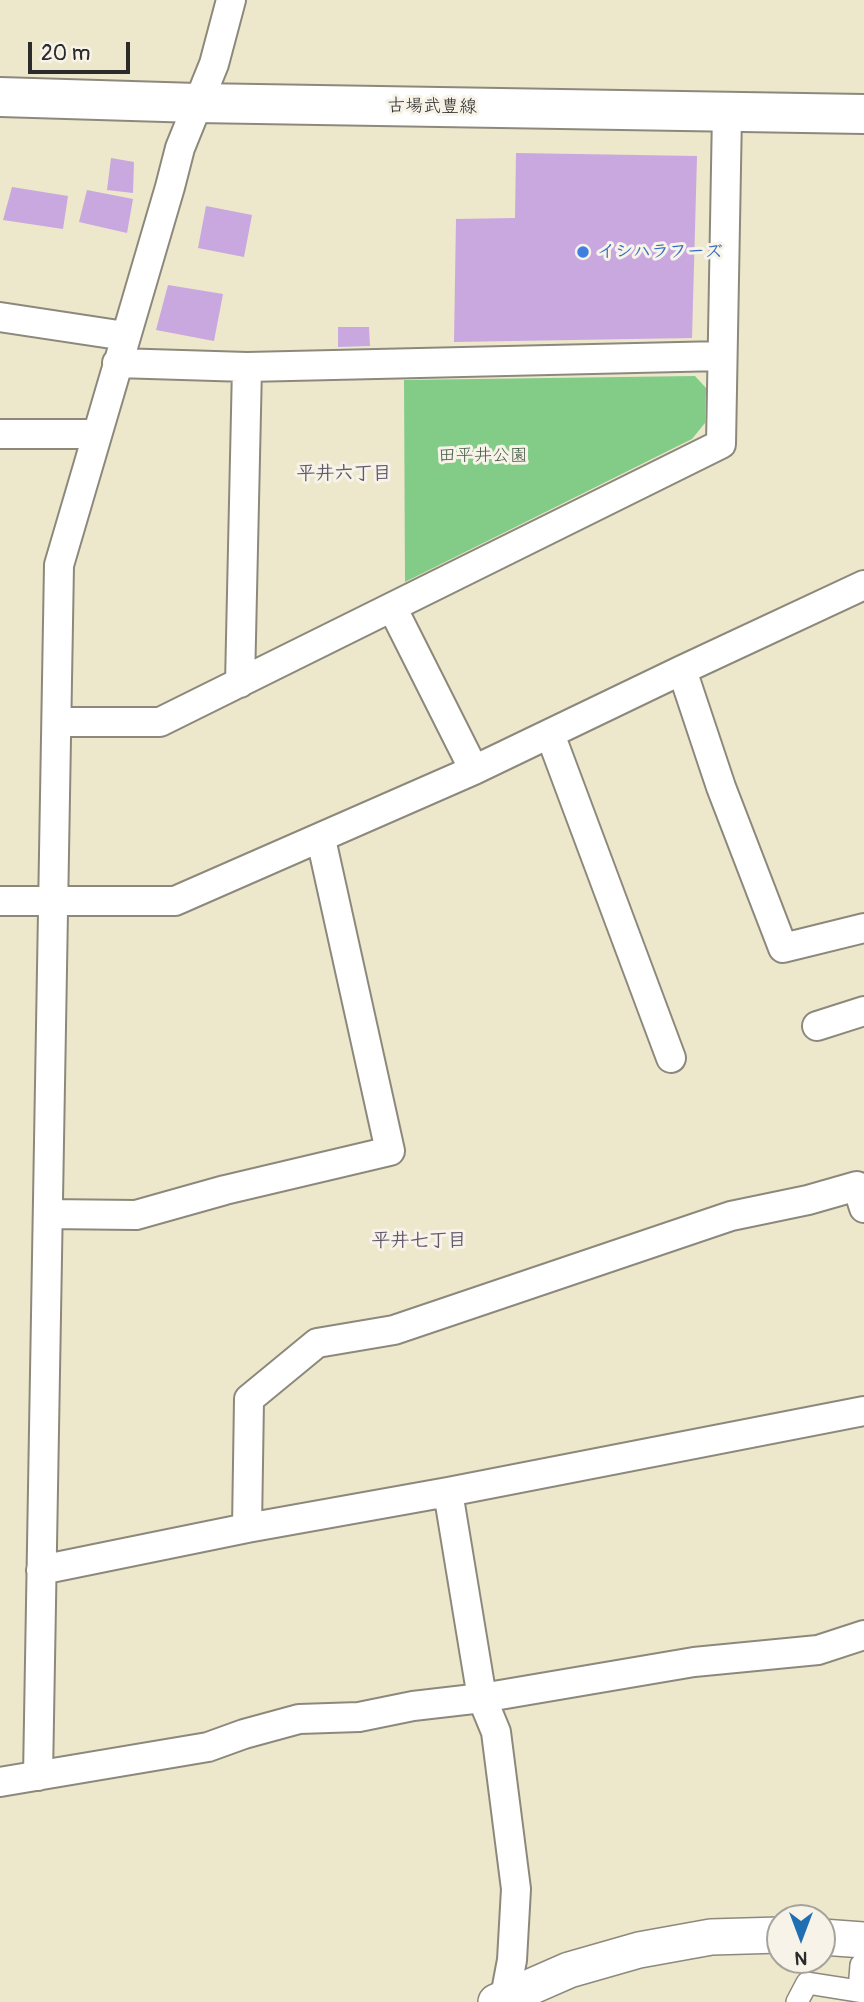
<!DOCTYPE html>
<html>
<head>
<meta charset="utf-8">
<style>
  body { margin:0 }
  #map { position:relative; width:864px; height:2002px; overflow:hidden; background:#ede7cc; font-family:Pangolin,sans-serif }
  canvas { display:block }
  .north { position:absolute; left:766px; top:1904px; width:70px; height:70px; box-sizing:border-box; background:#f7f3e8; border:2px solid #a5a39c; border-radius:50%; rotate:180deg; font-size:19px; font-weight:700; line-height:28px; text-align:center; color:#2b2b2b }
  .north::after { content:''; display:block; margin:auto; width:24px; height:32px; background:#1f6fb2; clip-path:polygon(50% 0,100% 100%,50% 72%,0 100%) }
  .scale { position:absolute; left:28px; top:42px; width:102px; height:32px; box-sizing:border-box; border:4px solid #2b2b2b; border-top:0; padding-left:9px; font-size:21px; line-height:24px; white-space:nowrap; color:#2b2b2b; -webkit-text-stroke:5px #f7f3e8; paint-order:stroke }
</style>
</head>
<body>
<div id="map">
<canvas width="864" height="2002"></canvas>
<div class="north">N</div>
<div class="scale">20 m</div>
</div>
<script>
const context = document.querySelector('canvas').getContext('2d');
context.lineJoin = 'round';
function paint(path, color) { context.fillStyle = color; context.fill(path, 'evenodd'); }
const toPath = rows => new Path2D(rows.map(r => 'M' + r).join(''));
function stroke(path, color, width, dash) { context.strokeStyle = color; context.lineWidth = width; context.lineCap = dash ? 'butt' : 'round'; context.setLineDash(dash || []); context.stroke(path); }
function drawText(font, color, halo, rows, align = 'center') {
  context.font = font + ' Pangolin,"Klee One",sans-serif'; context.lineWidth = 6; context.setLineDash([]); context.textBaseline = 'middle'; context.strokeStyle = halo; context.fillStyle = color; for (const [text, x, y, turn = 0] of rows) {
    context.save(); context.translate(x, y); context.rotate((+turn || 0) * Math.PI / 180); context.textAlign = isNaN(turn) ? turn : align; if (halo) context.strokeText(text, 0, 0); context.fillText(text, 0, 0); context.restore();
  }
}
const green = toPath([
  [695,376,706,388,705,423,692,439,405,582,404,380]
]);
const building = toPath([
  [516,153,697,156,692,338,454,342,456,219,515,218],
  [111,158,134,162,133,193,107,190],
  [12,187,68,196,63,229,3,220],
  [87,190,133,199,127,233,79,222],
  [206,206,252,215,244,257,198,248],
  [168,285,223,294,214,341,156,330],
  [338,327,369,327,370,346,338,347]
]);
const pedestrian = toPath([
  [859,1991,861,1965],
  [797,2002,807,1983,864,1992]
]);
const minor = toPath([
  [0,317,125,336],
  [117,363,247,367,722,356],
  [0,434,97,434],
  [392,607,474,770],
  [682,670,721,787,783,948,864,928],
  [240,683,247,367],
  [57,722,160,722,721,444,727,113],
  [550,734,671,1058],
  [0,901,175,901,474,770,682,670,864,585],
  [817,1026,864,1011],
  [48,1214,136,1215,225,1190,390,1151,321,839],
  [448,1492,482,1698,496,1732,516,1889,512,1960,505,1997],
  [247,1528,249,1399,317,1343,394,1330,731,1216,808,1200,857,1186,864,1208],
  [41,1570,247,1528,448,1492,864,1411],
  [38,1776,59,565,170,187,180,148,214,64,231,0],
  [0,1782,208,1747,244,1734,299,1719,359,1717,413,1706,482,1698,694,1662,818,1650,864,1635]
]);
const tertiary = toPath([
  [822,1937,864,1940],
  [496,2002,569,1970,639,1950,711,1937,780,1935]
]);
const secondary = toPath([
  [0,97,197,103,864,114]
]);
const markers = [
  [583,252,7,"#3f7fe0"]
];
const streetNames = [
  ["古場武豊線",432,107,1]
];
const shopNames = [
  ["イシハラフーズ",597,252]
];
const parkNames = [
  ["田平井公園",483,456]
];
const neighbourhoodNames = [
  ["平井六丁目",344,474],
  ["平井七丁目",419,1241]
];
paint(green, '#83cc88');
paint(building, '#c8a8de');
stroke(pedestrian, '#8c897c', 24);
stroke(minor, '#8c897c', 32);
stroke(tertiary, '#8c897c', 38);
stroke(secondary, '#8c897c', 42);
stroke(pedestrian, '#fff', 21);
stroke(minor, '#fff', 28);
stroke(tertiary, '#fff', 35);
stroke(secondary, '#fff', 38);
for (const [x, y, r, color] of markers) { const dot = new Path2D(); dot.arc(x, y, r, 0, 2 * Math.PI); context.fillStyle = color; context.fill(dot); stroke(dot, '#f7f3e8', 2.5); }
drawText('18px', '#2b2b2b', '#f7f3e8', streetNames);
drawText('bold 18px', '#366cbe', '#f7f3e8', shopNames, 'left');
drawText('18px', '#455b47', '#f7f3e8', parkNames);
drawText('bold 19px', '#62576a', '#f7f3e8', neighbourhoodNames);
</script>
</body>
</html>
